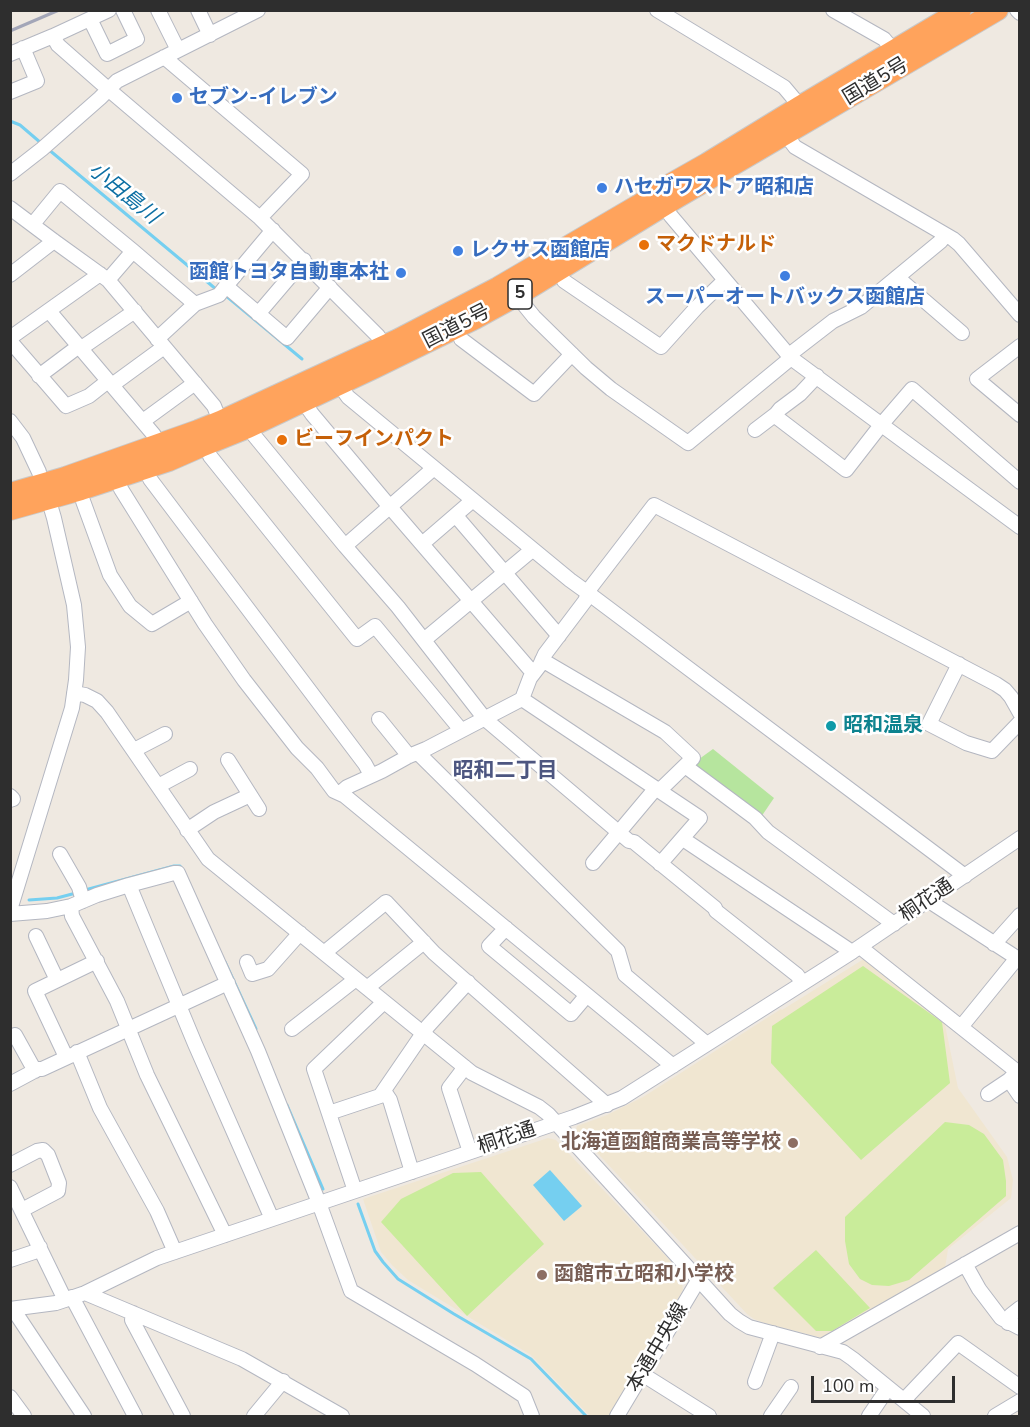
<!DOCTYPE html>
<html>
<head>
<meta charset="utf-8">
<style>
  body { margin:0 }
  #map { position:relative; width:1030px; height:1427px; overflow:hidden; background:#efe9e1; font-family:"Nunito Sans",sans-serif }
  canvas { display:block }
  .frame { position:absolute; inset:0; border:12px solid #2e2e2e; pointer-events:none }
  .scale { position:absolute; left:811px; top:1376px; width:144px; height:27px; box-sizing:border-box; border:3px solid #2e2e2e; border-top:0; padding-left:8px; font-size:18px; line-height:21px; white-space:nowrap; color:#2e2e2e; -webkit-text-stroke:4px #fff; paint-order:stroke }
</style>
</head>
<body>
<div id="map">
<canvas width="1030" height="1427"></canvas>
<div class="frame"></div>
<div class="scale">100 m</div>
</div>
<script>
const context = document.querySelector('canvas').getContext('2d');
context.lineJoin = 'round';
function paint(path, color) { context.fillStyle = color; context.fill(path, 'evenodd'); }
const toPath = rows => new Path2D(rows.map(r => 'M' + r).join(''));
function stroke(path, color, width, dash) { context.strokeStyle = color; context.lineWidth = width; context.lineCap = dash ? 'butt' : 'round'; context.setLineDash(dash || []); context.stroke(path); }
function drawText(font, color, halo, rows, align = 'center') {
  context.font = font + ' "Nunito Sans","Noto Sans JP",sans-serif'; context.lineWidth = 5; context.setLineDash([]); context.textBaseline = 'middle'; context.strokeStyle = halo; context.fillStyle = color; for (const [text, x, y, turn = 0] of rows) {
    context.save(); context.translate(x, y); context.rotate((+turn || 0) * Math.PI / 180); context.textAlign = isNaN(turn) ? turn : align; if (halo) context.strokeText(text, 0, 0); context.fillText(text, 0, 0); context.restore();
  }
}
const education = toPath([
  [867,957,944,1020,958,1088,1007,1157,1013,1180,1011,1198,948,1249,945,1268,823,1338,764,1323,754,1319,747,1314,576,1130,577,1126,607,1115,643,1097,781,1009,782,1010],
  [548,1138,556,1140,680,1271,683,1290,609,1416,590,1416,531,1355,408,1280,392,1265,381,1252,363,1199]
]);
const green = toPath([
  [713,749,774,798,761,817,696,767,695,762]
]);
const pitch = toPath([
  [863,966,942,1022,950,1083,861,1160,771,1063,772,1026],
  [945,1122,969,1125,984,1134,1003,1160,1006,1181,1006,1196,909,1280,889,1286,872,1285,860,1279,849,1264,845,1241,845,1217],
  [481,1172,544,1244,467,1316,381,1222,401,1199,453,1173],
  [816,1250,870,1308,832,1331,816,1331,773,1288]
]);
const water = toPath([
  [550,1170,582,1206,564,1221,533,1185]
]);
const stream = toPath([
  [10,121,20,125,41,143],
  [48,149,217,290],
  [225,295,302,359],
  [85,890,174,866,180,866,182,869],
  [29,900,57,898,76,893],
  [225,962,256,1029],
  [287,1105,323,1189],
  [358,1204,375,1251,383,1262,398,1279,454,1314,531,1359,586,1416]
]);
const minor = toPath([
  [158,10,178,50],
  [198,10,210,35],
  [657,10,784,87,800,106],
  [833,10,884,39,899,57],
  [1017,10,1020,13],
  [90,19,107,54,137,39,123,10],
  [53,36,109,10],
  [10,54,53,36,58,45,108,89,260,218,378,336,389,352],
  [164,57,302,174,260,218],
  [10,92,37,81,23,48],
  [786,135,795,147,953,239,959,244,1020,315],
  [10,174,42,149,100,98,117,81,258,10],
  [659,200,671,216,791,358,1020,527],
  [10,208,54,241,108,280,214,406,220,421],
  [33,224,60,191,133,251,195,304],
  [273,230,226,286,287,338,330,287],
  [10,275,54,241],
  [897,277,962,333],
  [108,280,133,251],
  [564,281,661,347,697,307,725,280],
  [517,296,534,317,586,368,611,389,688,443,791,358],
  [49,311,154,435],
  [258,314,304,260],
  [10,338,100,274],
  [157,339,195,304,219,295,226,286],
  [461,339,534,394,572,354],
  [10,341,66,406,89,396,108,381],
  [1020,346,977,379,1020,415],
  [80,349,135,311],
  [789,355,833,321,861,307,941,241,945,236],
  [39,376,79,346],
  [336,380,348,397,570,580,588,593,965,876],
  [112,385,164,347],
  [303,401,312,414,390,507,533,673],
  [776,414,779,419,846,470,881,425,912,389,1020,482],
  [10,421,23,438,39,472],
  [143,421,195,383],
  [248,428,345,546,398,607,485,719,629,841,634,842,715,908,716,911,797,975,803,983],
  [755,430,776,414,780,409,800,394,817,376],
  [210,456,357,639,375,626,461,730],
  [116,478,121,489,205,624,244,680,297,748,317,768,334,791,345,796,673,1066],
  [150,479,365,764,371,775],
  [83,501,110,575,130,606,152,624,191,601],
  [456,516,559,636],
  [422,544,473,500],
  [345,546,434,468],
  [424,640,532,550],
  [542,660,665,732,693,758,660,790],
  [959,664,929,724,966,743,992,751,1020,722],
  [74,693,85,695,97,701,107,712,208,859,472,1073,539,1107,548,1114,730,1314,739,1321,749,1327,843,1352,853,1359,923,1416],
  [522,699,700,818,660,864],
  [379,719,409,756],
  [138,748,165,734],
  [418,753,618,951,625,975,707,1044],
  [228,760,259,809],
  [685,766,755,818,768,832,894,924],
  [162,784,190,769],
  [340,793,347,787,382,771,409,756,426,749,522,699,530,678,540,665,545,654,585,601,591,587,654,505,996,684,1005,690,1011,697,1020,713],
  [10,796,13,799,10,800],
  [187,830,214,812,244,798,249,793],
  [683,839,852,952],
  [60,854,79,887,83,901],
  [593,863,656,788],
  [129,885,195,1044,272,1219],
  [929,901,1020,960],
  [71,906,72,916,117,1001,147,1075,225,1235],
  [10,910,72,708,76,680,78,647,74,605,54,518,46,491],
  [10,914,47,911,71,906,97,895,129,885,174,873,178,873,258,1051,319,1203,351,1291,475,1364,524,1396,532,1416],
  [506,928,489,946,571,1014,587,995],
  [36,936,57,980],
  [994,944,1020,915],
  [860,947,1020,1074],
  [324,953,386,902,434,953,607,1105],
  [247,962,252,974,268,969,300,933],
  [367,988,424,942],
  [961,1027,1017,958],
  [292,1029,356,979],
  [15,1035,35,1071],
  [77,1052,100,1108,157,1211,175,1252],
  [66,1057,35,991,97,961],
  [465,1067,449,1088,470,1152],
  [1009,1080,1020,1096],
  [10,1084,38,1069,42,1069,228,983],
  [384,1091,390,1100,412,1172],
  [988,1094,1009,1080,1017,1072],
  [329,1113,380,1096,428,1026,468,982],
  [10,1165,37,1151,43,1150,48,1155,59,1183,58,1191,22,1210],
  [10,1187,65,1300],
  [355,1191,314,1069,384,1002],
  [10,1260,34,1252,40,1247],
  [965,1264,979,1289,1001,1318,1020,1328],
  [85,1293,242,1359,342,1416],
  [72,1297,135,1416],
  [10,1309,56,1303,65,1300,85,1293,157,1258,574,1117,622,1098,852,952,1020,838],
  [13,1309,84,1416],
  [133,1313,132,1320,183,1416],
  [1008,1323,1011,1315,1020,1308],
  [820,1347,1020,1233],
  [642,1374,709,1416],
  [755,1382,773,1333],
  [10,1397,24,1416],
  [904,1400,958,1343,1020,1387],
  [254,1416,283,1381],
  [617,1416,699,1279],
  [771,1416,791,1387],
  [869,1416,888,1388],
  [995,1416,1020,1401]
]);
const highway = toPath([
  [10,493,65,477,198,430,220,421,398,339,498,287,638,205,670,184,707,163,800,106,961,10],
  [10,510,81,490,169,461,201,447,248,428,375,368,475,319,517,296,677,198,998,10]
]);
const rail = toPath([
  [10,31,59,10]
]);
const markers = [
  [177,98,6,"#3f7fe0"],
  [602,188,6,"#3f7fe0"],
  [644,245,6,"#e8710a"],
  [458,251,6,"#3f7fe0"],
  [401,273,6,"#3f7fe0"],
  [785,276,6,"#3f7fe0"],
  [282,440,6,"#e8710a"],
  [831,726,6,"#0f9aa8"],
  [793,1143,6,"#8d6e63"],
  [542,1275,6,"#8d6e63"]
];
const shields = [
  [520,294,24]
];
const shieldNames = [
  ["5",520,294]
];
const streetNames = [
  ["国道5号",876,82,-31],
  ["国道5号",457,327,-27],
  ["桐花通",927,901,-34],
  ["桐花通",507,1139,-19],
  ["本通中央線",658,1348,-59]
];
const shopNames = [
  ["セブン-イレブン",189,98],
  ["ハセガワストア昭和店",614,188],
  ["レクサス函館店",470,251],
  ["函館トヨタ自動車本社",389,273,"right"],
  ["スーパーオートバックス函館店",785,298,"center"]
];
const foodNames = [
  ["マクドナルド",656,245],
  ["ビーフインパクト",294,440]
];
const cultureNames = [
  ["昭和温泉",843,726]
];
const educationNames = [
  ["北海道函館商業高等学校",781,1143],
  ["函館市立昭和小学校",554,1275,"left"]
];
const waterNames = [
  ["小田島川",123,194,39]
];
const neighbourhoodNames = [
  ["昭和二丁目",505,772]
];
paint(education, '#f0e6d1');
paint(green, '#b6e59e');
paint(pitch, '#c9ec9a');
paint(water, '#75cff0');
stroke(stream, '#75cff0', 3);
stroke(minor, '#b4b7c1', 16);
stroke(highway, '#c9c9c9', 22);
stroke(minor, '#fff', 14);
stroke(highway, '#ffa35c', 20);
stroke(rail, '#a3a6b8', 3);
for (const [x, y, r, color] of markers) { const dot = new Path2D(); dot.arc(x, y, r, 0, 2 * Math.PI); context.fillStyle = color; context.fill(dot); stroke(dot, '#fff', 2); }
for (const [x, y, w] of shields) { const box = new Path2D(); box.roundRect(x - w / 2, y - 15, w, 30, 4.5); context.fillStyle = '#fff'; context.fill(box); stroke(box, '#2e2e2e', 1.5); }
drawText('bold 18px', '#2e2e2e', null, shieldNames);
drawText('20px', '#2e2e2e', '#fff', streetNames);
drawText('bold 20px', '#366cbe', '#fff', shopNames, 'left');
drawText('bold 20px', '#c56008', '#fff', foodNames, 'left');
drawText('bold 20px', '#0d838f', '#fff', cultureNames, 'left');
drawText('bold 20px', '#785e54', '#fff', educationNames, 'right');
drawText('italic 21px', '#0d6fa3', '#fff', waterNames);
drawText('bold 21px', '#4d5680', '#fff', neighbourhoodNames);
</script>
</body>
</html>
